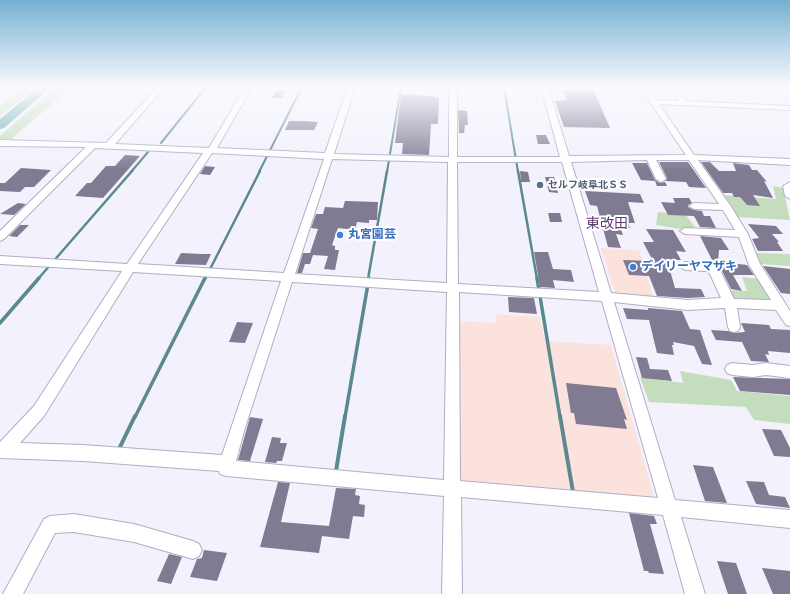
<!DOCTYPE html>
<html>
<head>
<meta charset="utf-8">
<style>
  body { margin:0 }
  canvas { display:block; background:#f3f1fc }
</style>
</head>
<body>
<canvas width="790" height="594"></canvas>
<script>
const context = document.querySelector('canvas').getContext('2d');
context.lineJoin = 'round';
function paint(path, color) { context.fillStyle = color; context.fill(path, 'evenodd'); }
const toPath = rows => new Path2D(rows.map(r => 'M' + r).join(''));
function stroke(path, color, width, dash) { context.strokeStyle = color; context.lineWidth = width; context.lineCap = dash ? 'butt' : 'round'; context.setLineDash(dash || []); context.stroke(path); }
function drawText(font, color, halo, rows, align = 'center') {
  context.font = font + ' "Roboto Condensed","Noto Sans JP",sans-serif'; context.lineWidth = 4; context.setLineDash([]); context.textBaseline = 'middle'; context.strokeStyle = halo; context.fillStyle = color; for (const [text, x, y, turn = 0] of rows) {
    context.save(); context.translate(x, y); context.rotate((+turn || 0) * Math.PI / 180); context.textAlign = isNaN(turn) ? turn : align; if (halo) context.strokeText(text, 0, 0); context.fillText(text, 0, 0); context.restore();
  }
}
const commercial = toPath([
  [601,248,639,250,654,299,621,295,615,293],
  [496,314,540,317,545,341,611,345,655,501,466,484,458,476,457,321,496,323]
]);
const green = toPath([
  [24,87,38,87,0,116,0,105],
  [56,87,72,87,11,139,0,139,0,136],
  [773,186,783,188,790,220,735,217,723,195,776,199],
  [658,212,686,215,695,227,680,229,656,225],
  [755,253,790,254,790,266,759,264],
  [742,277,761,279,772,296,767,301,732,300,727,290,747,291],
  [680,371,731,380,737,391,790,396,790,424,754,420,746,407,649,402,640,377,683,383]
]);
const streamFar3 = toPath([
  [504,87,518,172],
  [161,143,206,87],
  [131,172,148,152],
  [259,172,302,87],
  [387,172,401,87]
]);
const streamFar2 = toPath([
  [518,171,537,279],
  [38,279,132,171],
  [205,279,260,171],
  [368,279,387,171]
]);
const streamFar1 = toPath([
  [537,278,560,417],
  [0,323,39,278],
  [135,417,205,278],
  [345,417,369,278]
]);
const stream = toPath([
  [560,416,573,492],
  [118,451,135,416],
  [336,471,345,416]
]);
const river = toPath([
  [39,87,51,87,4,128,0,129,0,119,39,87]
]);
const building = toPath([
  [277,90,286,90,282,98,272,98],
  [563,90,594,91,610,128,564,127,555,101,567,100],
  [404,94,439,97,438,124,431,124,429,155,402,154,403,143,395,143,401,95],
  [458,110,467,111,468,125,465,125,464,133,459,133],
  [289,121,303,121,318,122,314,130,285,130],
  [536,135,546,135,550,144,538,144],
  [125,155,140,156,103,198,75,196,87,183,91,183,106,166,115,166],
  [659,162,688,162,706,188,689,187,686,182,665,181,667,178],
  [701,162,710,162,719,171,736,171,733,163,749,165,752,170,757,170,767,182,764,181,773,198,753,195,760,206,747,205,740,197,734,197,732,193,723,193],
  [632,163,647,163,655,180,660,183,665,182,667,186,657,186,655,181,641,180],
  [205,166,215,167,210,175,200,174],
  [21,168,51,170,34,187,25,187,20,192,0,191,0,183,5,183],
  [520,171,528,172,530,182,521,182],
  [545,177,554,177,558,193,549,192],
  [585,191,640,194,644,203,628,202,635,223,628,223,630,228,620,227,623,235,616,234,621,248,608,247,597,206,590,205],
  [673,198,689,198,692,203,688,205,688,207,694,210,702,211,704,216,710,216,716,228,700,227,694,216,668,215,661,202,675,203],
  [345,201,378,202,377,220,369,220,369,223,357,222,355,230,338,228,332,245,335,246,335,250,339,250,335,270,324,269,328,256,313,255,310,264,305,264,302,273,297,273,303,253,310,253,318,229,311,228,316,214,323,214,325,207,343,208],
  [18,203,26,204,14,215,0,214],
  [548,213,560,213,562,222,550,222],
  [748,224,776,226,783,234,772,234,779,242,777,242,783,251,758,251,752,239,759,238],
  [20,225,29,225,17,237,9,236],
  [646,229,673,230,686,252,676,251,681,260,667,260,675,288,701,289,705,297,688,298,657,296,649,276,629,275,623,260,653,261,643,242,654,242],
  [700,236,721,238,729,250,719,250,718,261,712,260],
  [534,252,548,252,553,269,571,270,574,282,553,280,555,288,540,287],
  [181,253,202,254,211,254,206,265,175,264],
  [714,261,747,265,754,275,733,275,742,291,731,289,720,267],
  [763,266,790,269,790,294,781,293],
  [508,297,534,298,537,314,509,312],
  [623,308,648,310,648,308,682,311,690,329,700,330,712,365,702,364,694,346,673,342,674,345,672,345,674,355,657,353,649,320,627,319],
  [237,322,253,323,245,343,229,342],
  [741,323,769,325,771,329,790,330,790,353,768,351,769,355,765,354,769,362,751,361,742,342,716,340,711,330,728,331,734,333,745,332],
  [636,357,647,358,650,369,668,370,672,381,642,378],
  [733,377,790,379,790,395,740,391],
  [566,383,616,388,627,420,624,419,627,429,576,424,574,413,571,413],
  [250,417,263,419,250,461,238,460],
  [762,429,781,430,790,448,790,457,774,456],
  [272,437,281,438,280,443,287,443,282,461,277,461,276,463,265,462],
  [693,465,713,467,727,503,705,501],
  [746,481,764,482,769,495,785,497,790,508,756,504],
  [278,482,290,483,281,522,329,526,336,488,356,489,355,495,360,496,359,504,365,505,364,517,353,516,349,539,322,536,319,553,260,547],
  [629,513,654,516,657,524,650,524,664,574,649,573,648,571,644,571],
  [204,550,227,553,217,581,190,577,197,559,202,558],
  [169,554,182,557,171,584,157,581],
  [717,561,736,563,747,594,728,594],
  [762,568,790,571,790,594,773,594]
]);
const minor = toPath([
  [158,87,165,87,115,144,209,148,245,87,252,87,217,148,325,153,348,87,355,87,334,154,449,157,449,87,457,87,457,157,560,157,541,87,548,87,569,156,686,155,640,87,647,87,656,100,679,101,670,87,677,87,686,101,790,106,790,110,659,104,694,155,790,159,790,165,698,160,730,205,748,234,760,264,790,311,790,326,786,325,776,310,737,308,740,327,738,331,734,332,730,331,728,327,725,308,688,310,614,302,675,500,790,510,790,528,681,517,705,594,685,594,663,515,461,497,462,594,442,594,444,496,226,476,220,474,219,471,83,461,0,458,0,442,34,406,122,271,0,264,0,256,127,264,203,153,95,148,4,239,0,241,0,231,86,147,0,146,0,140,106,143,158,87],
  [212,153,324,159,284,273,138,264,212,153],
  [332,159,448,162,447,283,295,274,332,159],
  [647,160,656,179,661,182,666,179,656,160,689,160,719,204,694,203,689,206,694,209,723,210,735,230,685,228,680,231,685,234,739,237,749,265,771,300,734,299,719,268,709,263,685,262,679,266,685,270,707,271,710,274,721,298,688,300,611,293,571,162,647,160],
  [457,162,562,162,599,292,458,284,457,162],
  [133,272,281,281,222,455,83,445,20,443,44,416,133,272],
  [292,282,447,292,444,480,236,461,244,431,292,282],
  [459,292,602,301,658,498,460,481,459,292],
  [790,182,790,199,785,196,783,186,790,182],
  [732,363,753,365,766,363,790,366,790,378,766,375,753,377,732,375,727,373,725,369,727,365,732,363],
  [74,514,134,524,193,541,199,544,202,550,199,556,193,559,134,542,74,532,55,533,23,594,3,594,44,519,50,516,74,514]
]);
const markers = [
  [540,185,4,"#5c6f8a"],
  [340,235,4,"#3f7fe0"],
  [633,267,4,"#3f7fe0"]
];
const farServicenames = [
  ["セルフ岐阜北ＳＳ",548,185]
];
const shopNames = [
  ["丸宮園芸",348,235],
  ["デイリーヤマザキ",641,267]
];
const quarterNames = [
  ["東改田",607,224]
];
paint(commercial, '#fce2dd');
paint(green, '#c4debd');
stroke(streamFar3, '#5a898e', 2);
stroke(streamFar2, '#5a898e', 2.5);
stroke(streamFar1, '#5a898e', 3.5);
stroke(stream, '#5a898e', 4);
paint(river, '#67acae');
paint(building, '#807b93');
stroke(minor, '#b2acc6', 2);
paint(minor, '#fff');
const sky = context.createLinearGradient(0, 0, 0, 170);
sky.addColorStop(0, '#74b1d1');
sky.addColorStop(0.51, '#faf9fe');
sky.addColorStop(1, '#faf9fe00');
context.fillStyle = sky;
context.fillRect(0, 0, 790, 170);
for (const [x, y, r, color] of markers) { const dot = new Path2D(); dot.arc(x, y, r, 0, 2 * Math.PI); context.fillStyle = color; context.fill(dot); stroke(dot, '#fff', 1.5); }
drawText('bold 10px', '#4e5e75', '#fff', farServicenames, 'left');
drawText('bold 12px', '#366cbe', '#fff', shopNames, 'left');
drawText('14px', '#623970', '#fff', quarterNames);
</script>
</body>
</html>
